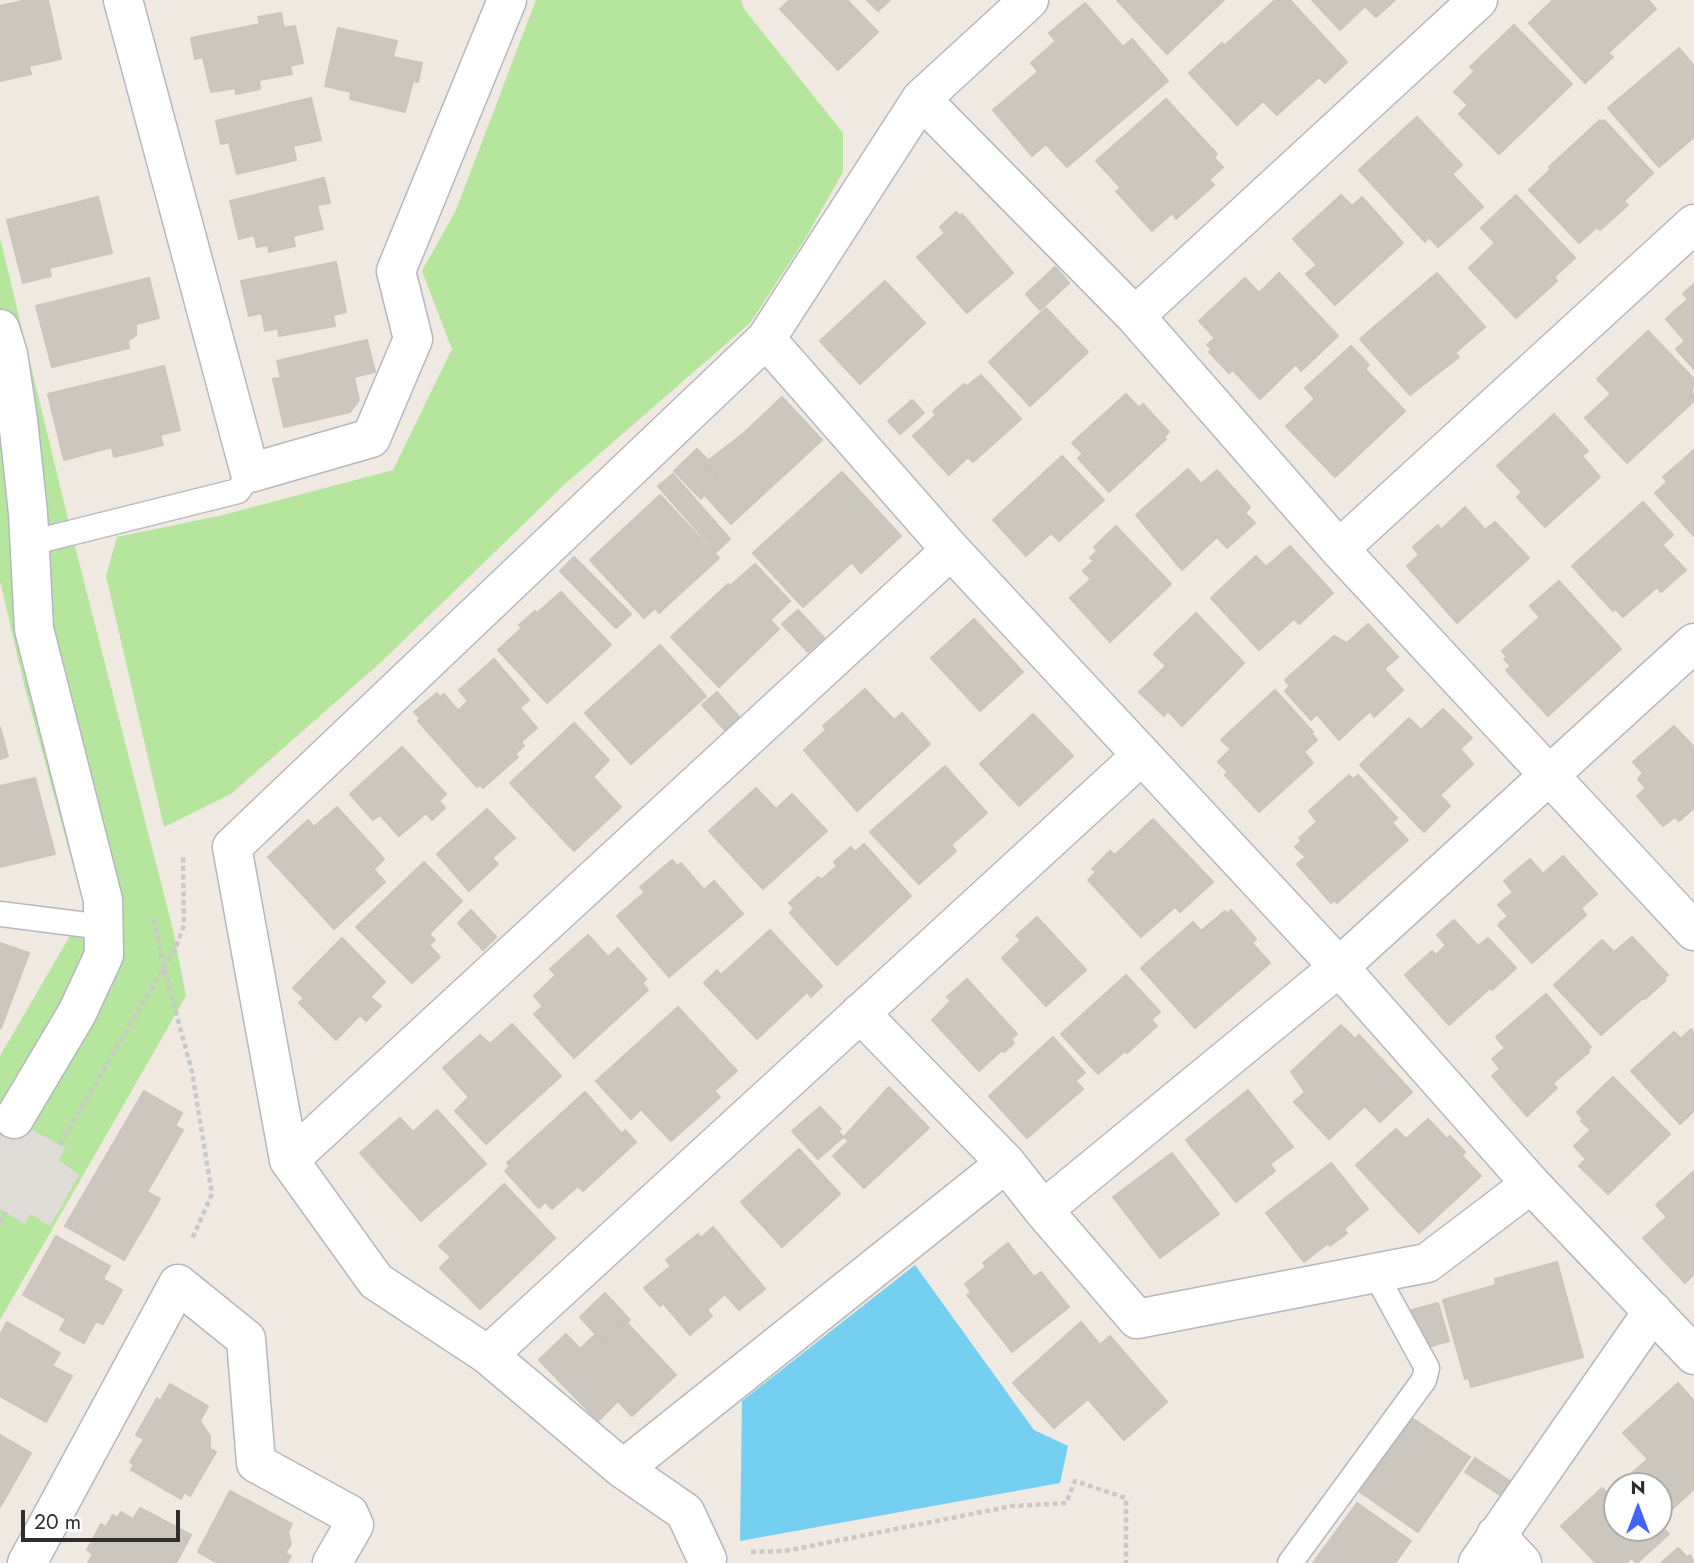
<!DOCTYPE html>
<html>
<head>
<meta charset="utf-8">
<style>
  body { margin:0 }
  #map { position:relative; width:1694px; height:1563px; overflow:hidden; background:#efe9e1; font-family:Jost,sans-serif }
  canvas { display:block }
  .north { position:absolute; left:1603px; top:1472px; width:70px; height:70px; box-sizing:border-box; background:#fff; border:2px solid #ababab; border-radius:50%; rotate:0deg; font-size:19px; font-weight:700; line-height:28px; text-align:center; color:#2e2e2e }
  .north::after { content:''; display:block; margin:auto; width:24px; height:32px; background:#4264fb; clip-path:polygon(50% 0,100% 100%,50% 72%,0 100%) }
  .scale { position:absolute; left:21px; top:1510px; width:159px; height:32px; box-sizing:border-box; border:4px solid #2e2e2e; border-top:0; padding-left:9px; font-size:21px; line-height:24px; white-space:nowrap; color:#2e2e2e; -webkit-text-stroke:5px #fff; paint-order:stroke }
</style>
</head>
<body>
<div id="map">
<canvas width="1694" height="1563"></canvas>
<div class="north">N</div>
<div class="scale">20 m</div>
</div>
<script>
const context = document.querySelector('canvas').getContext('2d');
context.lineJoin = 'round';
function paint(path, color) { context.fillStyle = color; context.fill(path, 'evenodd'); }
const toPath = rows => new Path2D(rows.map(r => 'M' + r).join(''));
function stroke(path, color, width, dash) { context.strokeStyle = color; context.lineWidth = width; context.lineCap = dash ? 'butt' : 'round'; context.setLineDash(dash || []); context.stroke(path); }
const green = toPath([
  [536,0,741,0,744,9,843,133,843,172,805,239,750,323,565,484,379,664,231,794,164,827,106,576,117,537,223,515,393,470,452,349,422,271,456,210],
  [0,238,68,519,173,930,186,996,0,1320,0,1056,85,910,25,688,0,581]
]);
const plaza = toPath([
  [0,1112,65,1148,59,1160,79,1175,50,1226,30,1214,25,1224,0,1209]
]);
const water = toPath([
  [915,1265,1034,1430,1068,1446,1060,1483,740,1541,742,1401]
]);
const building = toPath([
  [26,0,48,0,61,59,29,66,31,74,0,81,0,6,26,0],
  [790,0,847,0,878,32,838,70,780,9,790,0],
  [867,0,890,0,878,11,867,0],
  [1117,0,1224,0,1167,54,1117,0],
  [1275,0,1290,0,1347,62,1325,83,1319,77,1277,115,1263,101,1237,125,1189,73,1222,43,1224,46,1275,0],
  [1312,0,1395,0,1376,17,1365,6,1340,30,1312,0],
  [1553,0,1648,0,1656,9,1608,53,1613,57,1585,83,1529,23,1553,0],
  [1085,3,1123,47,1132,39,1168,81,1067,167,1046,144,1032,156,993,110,1038,72,1031,63,1056,41,1049,33,1085,3],
  [281,13,284,28,295,26,303,63,290,66,292,74,259,80,260,89,236,94,235,88,211,92,203,57,195,59,191,38,260,24,258,17,281,13],
  [1514,25,1572,84,1499,154,1459,114,1468,105,1454,92,1475,71,1470,67,1514,25],
  [338,28,397,41,393,57,422,63,418,82,413,81,405,112,350,99,351,92,325,86,338,28],
  [1679,48,1694,66,1694,137,1659,167,1608,108,1679,48],
  [311,98,321,140,293,146,296,160,237,174,229,142,221,144,216,121,311,98],
  [1166,99,1217,154,1214,158,1223,167,1209,180,1214,185,1176,219,1172,213,1152,231,1116,191,1121,188,1096,161,1166,99],
  [1417,117,1462,165,1452,174,1483,207,1438,247,1429,237,1425,242,1359,170,1417,117],
  [1600,120,1602,122,1604,120,1653,173,1624,201,1628,205,1600,230,1597,227,1579,243,1529,190,1551,169,1549,167,1600,120],
  [324,178,330,203,317,205,323,229,293,236,295,246,269,252,268,245,257,247,254,235,239,239,230,201,324,178],
  [1341,195,1352,206,1362,197,1403,243,1335,305,1306,274,1317,265,1293,239,1341,195],
  [1516,195,1575,258,1554,277,1557,281,1516,318,1469,268,1495,243,1481,228,1516,195],
  [98,197,112,253,49,268,51,276,23,283,7,220,98,197],
  [956,212,960,216,962,214,1013,273,967,313,917,257,945,233,940,227,956,212],
  [336,262,346,312,333,315,335,326,279,336,278,328,265,331,262,313,249,316,241,281,336,262],
  [1055,267,1069,283,1040,310,1026,294,1055,267],
  [1279,273,1338,336,1301,371,1296,364,1260,399,1233,370,1229,373,1209,352,1212,349,1207,345,1215,338,1199,321,1245,278,1259,293,1279,273],
  [1437,273,1485,327,1455,353,1459,357,1410,395,1360,339,1437,273],
  [149,278,159,318,136,324,136,335,128,341,129,348,52,367,36,306,149,278],
  [885,281,925,323,860,384,820,341,885,281],
  [1694,284,1694,369,1676,349,1685,341,1666,319,1688,299,1683,294,1694,284],
  [1046,308,1088,352,1030,406,989,362,1046,308],
  [1648,331,1694,379,1692,391,1694,401,1627,463,1585,418,1611,394,1597,379,1648,331],
  [367,340,375,372,354,377,359,400,350,412,284,427,273,379,281,378,277,361,367,340],
  [1351,346,1369,365,1365,369,1405,411,1335,477,1286,426,1315,399,1305,388,1351,346],
  [164,366,180,430,160,435,163,445,114,457,112,447,64,460,48,394,164,366],
  [981,375,1021,419,973,462,968,457,949,475,913,436,936,415,933,411,964,384,967,386,981,375],
  [1126,394,1139,408,1143,404,1169,432,1164,437,1166,439,1109,492,1078,458,1083,454,1072,443,1126,394],
  [782,397,822,440,731,524,702,492,718,477,705,463,744,433,782,397],
  [912,400,924,413,900,434,888,421,912,400],
  [1554,414,1588,451,1582,456,1600,477,1545,527,1517,497,1522,492,1497,466,1554,414],
  [697,449,708,460,704,464,717,478,701,492,704,495,701,499,674,471,697,449],
  [1694,450,1694,536,1655,493,1667,482,1663,477,1694,450],
  [1062,456,1104,500,1059,541,1051,533,1026,556,993,520,1062,456],
  [1188,469,1201,484,1217,470,1250,507,1245,513,1255,523,1227,548,1217,537,1182,570,1136,515,1188,469],
  [842,472,901,536,861,573,852,562,803,607,753,553,842,472],
  [673,474,730,539,716,552,658,486,673,474],
  [660,495,719,558,659,613,655,608,644,618,590,560,660,495],
  [1643,502,1673,535,1662,545,1686,570,1661,592,1657,587,1623,617,1616,609,1613,611,1572,566,1643,502],
  [1465,507,1485,530,1495,522,1529,558,1457,623,1407,566,1419,555,1413,547,1438,525,1441,530,1465,507],
  [1116,526,1171,584,1110,642,1070,598,1091,579,1083,571,1094,560,1090,558,1097,551,1094,547,1116,526],
  [1290,546,1333,593,1299,624,1294,619,1259,650,1211,598,1256,556,1266,567,1290,546],
  [574,557,631,614,616,628,560,571,574,557],
  [755,564,790,601,770,620,779,629,719,687,671,637,728,584,730,586,755,564],
  [1559,581,1621,649,1548,716,1506,670,1511,666,1504,659,1507,657,1502,651,1540,617,1530,606,1559,581],
  [561,592,611,645,547,703,498,650,522,628,519,625,535,611,537,613,561,592],
  [798,610,824,638,808,652,782,624,798,610],
  [1196,613,1244,663,1182,726,1168,711,1164,716,1139,692,1166,666,1154,654,1196,613],
  [974,619,1023,672,980,711,931,658,974,619],
  [1368,624,1398,657,1384,669,1403,690,1374,717,1370,711,1339,740,1317,714,1311,720,1285,691,1290,686,1285,680,1334,636,1347,643,1368,624],
  [660,645,706,696,631,764,585,713,660,645],
  [494,659,529,700,520,708,537,728,521,742,524,746,515,754,518,757,483,788,480,785,477,787,418,721,420,718,414,712,437,693,440,697,444,694,458,711,468,701,459,690,494,659],
  [865,689,894,720,902,713,930,744,857,811,804,750,826,730,823,726,865,689],
  [1275,690,1313,732,1311,733,1317,740,1304,752,1313,763,1259,812,1225,775,1228,772,1218,762,1231,749,1221,740,1275,690],
  [717,692,739,717,725,730,702,705,717,692],
  [1443,709,1472,738,1460,749,1473,764,1440,795,1450,806,1424,832,1360,765,1409,718,1421,730,1443,709],
  [1033,714,1073,756,1019,806,980,764,1033,714],
  [574,723,609,760,593,777,621,807,574,851,510,783,574,723],
  [1674,726,1694,747,1694,808,1679,821,1675,817,1663,826,1637,796,1646,788,1638,779,1643,773,1633,762,1674,726],
  [0,727,8,756,0,759,0,727],
  [402,747,446,794,439,801,445,808,432,820,426,813,399,836,380,815,373,820,350,794,402,747],
  [945,766,987,813,951,845,956,851,919,884,870,832,945,766],
  [1349,775,1353,779,1358,775,1397,818,1392,823,1408,840,1337,903,1334,900,1331,903,1297,864,1306,857,1295,847,1302,840,1299,838,1317,822,1309,811,1349,775],
  [35,778,55,854,0,867,0,786,35,778],
  [756,788,776,809,792,794,827,831,763,889,709,831,756,788],
  [337,807,384,859,375,868,327,816,337,807],
  [487,809,515,838,492,858,498,864,469,891,437,854,487,809],
  [325,817,385,882,334,929,268,857,308,820,314,827,325,817],
  [1153,819,1213,882,1180,912,1175,907,1141,937,1088,880,1096,872,1092,869,1110,851,1115,855,1153,819],
  [864,844,911,896,837,965,790,913,794,908,789,903,818,877,821,880,837,866,834,862,851,847,855,852,864,844],
  [1563,856,1597,894,1581,908,1586,915,1532,963,1498,925,1508,916,1498,905,1513,892,1504,881,1530,859,1543,874,1563,856],
  [672,860,677,866,681,863,704,890,714,881,743,914,669,977,617,916,645,892,640,887,672,860],
  [424,862,462,901,429,934,435,940,429,945,440,957,412,983,356,927,424,862],
  [471,910,496,937,483,950,458,923,471,910],
  [1231,910,1256,939,1252,943,1270,963,1195,1028,1141,968,1193,922,1201,931,1225,911,1227,914,1231,910],
  [1037,917,1086,970,1046,1006,1002,958,1021,940,1016,936,1037,917],
  [1454,920,1478,946,1488,938,1516,968,1492,990,1490,988,1449,1025,1405,975,1432,951,1436,955,1446,945,1437,935,1454,920],
  [770,930,822,986,811,997,807,992,757,1039,704,983,717,970,721,975,770,930],
  [588,935,608,957,618,948,646,979,642,983,648,990,574,1058,534,1014,543,1006,534,996,556,975,550,969,588,935],
  [1632,937,1668,975,1664,978,1666,980,1645,999,1643,998,1601,1035,1554,985,1602,940,1614,952,1632,937],
  [342,938,385,982,370,997,381,1006,366,1021,360,1015,336,1040,299,1003,304,998,293,988,342,938],
  [0,943,29,953,1,1028,0,1027,0,943],
  [1126,975,1160,1012,1151,1020,1157,1026,1127,1053,1125,1051,1098,1074,1061,1034,1126,975],
  [967,979,1017,1034,1011,1039,1014,1043,1004,1052,1002,1050,979,1071,932,1020,951,1001,947,997,967,979],
  [1546,994,1591,1047,1587,1051,1589,1052,1553,1083,1557,1088,1527,1116,1492,1076,1500,1069,1492,1059,1505,1048,1496,1037,1546,994],
  [678,1007,737,1071,714,1091,720,1097,671,1141,641,1109,631,1119,596,1081,678,1007],
  [512,1024,561,1076,486,1144,455,1111,469,1097,443,1068,480,1035,490,1044,512,1024],
  [1341,1025,1355,1039,1359,1035,1412,1092,1380,1122,1365,1106,1329,1139,1294,1102,1305,1092,1291,1072,1341,1025],
  [1691,1029,1694,1033,1694,1111,1680,1124,1631,1071,1674,1032,1681,1039,1691,1029],
  [1053,1037,1085,1073,1075,1081,1083,1089,1027,1138,989,1096,1053,1037],
  [1613,1077,1670,1134,1608,1194,1579,1166,1586,1159,1574,1146,1591,1130,1581,1121,1583,1119,1577,1112,1613,1077],
  [889,1087,929,1128,864,1188,833,1156,849,1141,844,1137,889,1087],
  [1248,1090,1293,1147,1270,1164,1275,1171,1236,1202,1186,1140,1248,1090],
  [144,1091,182,1113,175,1126,183,1130,147,1192,160,1199,124,1260,65,1226,144,1091],
  [585,1092,622,1134,625,1130,636,1142,583,1191,578,1186,552,1209,545,1202,539,1208,505,1171,510,1166,507,1163,585,1092],
  [820,1107,841,1129,838,1131,843,1137,818,1159,792,1131,820,1107],
  [437,1110,486,1164,421,1221,360,1153,400,1118,413,1132,437,1110],
  [1428,1119,1447,1139,1450,1136,1465,1152,1462,1156,1481,1176,1419,1233,1356,1165,1396,1129,1406,1139,1428,1119],
  [799,1149,840,1194,782,1247,741,1202,799,1149],
  [1172,1153,1219,1214,1160,1258,1113,1197,1172,1153],
  [1331,1163,1368,1209,1344,1229,1347,1233,1330,1246,1328,1243,1304,1262,1266,1213,1331,1163],
  [1694,1171,1694,1274,1685,1283,1643,1238,1667,1217,1656,1205,1694,1171],
  [504,1184,555,1238,480,1309,440,1268,451,1257,439,1246,504,1184],
  [713,1227,765,1289,739,1310,725,1294,707,1310,712,1316,690,1335,663,1303,660,1306,644,1288,671,1266,666,1260,698,1234,701,1238,713,1227],
  [56,1236,110,1266,103,1279,122,1290,103,1324,96,1321,84,1343,60,1330,66,1319,23,1295,56,1236],
  [1008,1243,1034,1277,1041,1272,1069,1307,1012,1352,967,1295,971,1292,965,1284,986,1267,983,1263,1008,1243],
  [1557,1262,1583,1357,1471,1387,1469,1378,1465,1379,1443,1300,1496,1285,1495,1279,1557,1262],
  [605,1293,630,1320,628,1322,625,1320,602,1341,580,1317,605,1293],
  [1438,1303,1449,1341,1428,1347,1401,1313,1438,1303],
  [625,1321,676,1375,632,1416,618,1401,598,1421,539,1360,566,1334,580,1349,595,1335,602,1343,625,1321],
  [7,1322,60,1353,52,1366,72,1376,46,1422,0,1396,0,1335,7,1322],
  [1081,1322,1100,1345,1110,1336,1167,1402,1124,1440,1088,1399,1054,1428,1013,1383,1081,1322],
  [1678,1383,1694,1401,1694,1489,1669,1512,1659,1502,1659,1486,1644,1486,1632,1473,1648,1459,1623,1433,1678,1383],
  [170,1384,208,1406,200,1421,210,1436,210,1449,216,1452,190,1496,184,1492,181,1499,131,1470,134,1465,130,1462,144,1439,136,1435,157,1398,160,1401,170,1384],
  [1412,1418,1470,1457,1418,1532,1360,1492,1412,1418],
  [0,1435,31,1453,0,1507,0,1435],
  [1475,1458,1510,1481,1500,1495,1465,1472,1475,1458],
  [1602,1488,1617,1503,1617,1528,1659,1528,1659,1524,1669,1534,1637,1563,1631,1558,1626,1563,1596,1563,1561,1526,1602,1488],
  [230,1491,292,1524,288,1532,291,1544,285,1553,291,1556,287,1563,218,1563,198,1552,230,1491],
  [1357,1503,1411,1541,1395,1563,1313,1563,1357,1503],
  [140,1508,191,1535,176,1563,88,1563,93,1554,87,1550,101,1524,106,1527,113,1515,118,1518,121,1512,133,1519,140,1508],
  [1678,1548,1687,1557,1690,1555,1694,1563,1661,1563,1678,1548]
]);
const path = toPath([
  [154,920,164,968,192,1072,212,1194,192,1239],
  [60,1144,176,947,184,925,183,856],
  [0,1223,6,1212],
  [751,1552,785,1551,1012,1506,1066,1503,1075,1481,1126,1498,1126,1563]
]);
const lane = toPath([
  [30,543,238,491,250,473],
  [0,914,103,927],
  [1290,1563,1424,1380,1427,1368,1375,1273]
]);
const street = toPath([
  [123,0,250,473,371,438,413,339,396,271,507,0],
  [921,99,1135,316,1339,549,1694,931],
  [1135,316,1478,0],
  [0,329,8,354,18,420,28,513,34,629,103,900,104,955,77,1013,14,1119],
  [766,339,951,550,1339,967,1531,1184,1694,1355],
  [1339,549,1694,224],
  [860,1013,1006,1163,1043,1210,1137,1319,1427,1263,1531,1184],
  [289,1160,951,550],
  [1043,1210,1339,967,1694,643],
  [488,1355,1142,755],
  [623,1469,1006,1163],
  [1496,1535,1522,1563],
  [707,1559,685,1512,623,1469,488,1355,376,1281,289,1160,232,847,766,339,921,99,1029,0],
  [27,1563,178,1284,246,1339,256,1463,349,1514,354,1525,332,1563],
  [1478,1563,1653,1311]
]);
paint(green, '#b6e59e');
paint(plaza, '#dfdcd8');
paint(water, '#75cff0');
paint(building, '#cbc7bf');
stroke(building, '#cbc5ba', 2);
stroke(lane, '#b4b7c1', 27);
stroke(street, '#b4b7c1', 41);
stroke(path, '#c9c9c9', 4.5, [5, 3.5]);
stroke(lane, '#fff', 24);
stroke(street, '#fff', 38);
</script>
</body>
</html>
